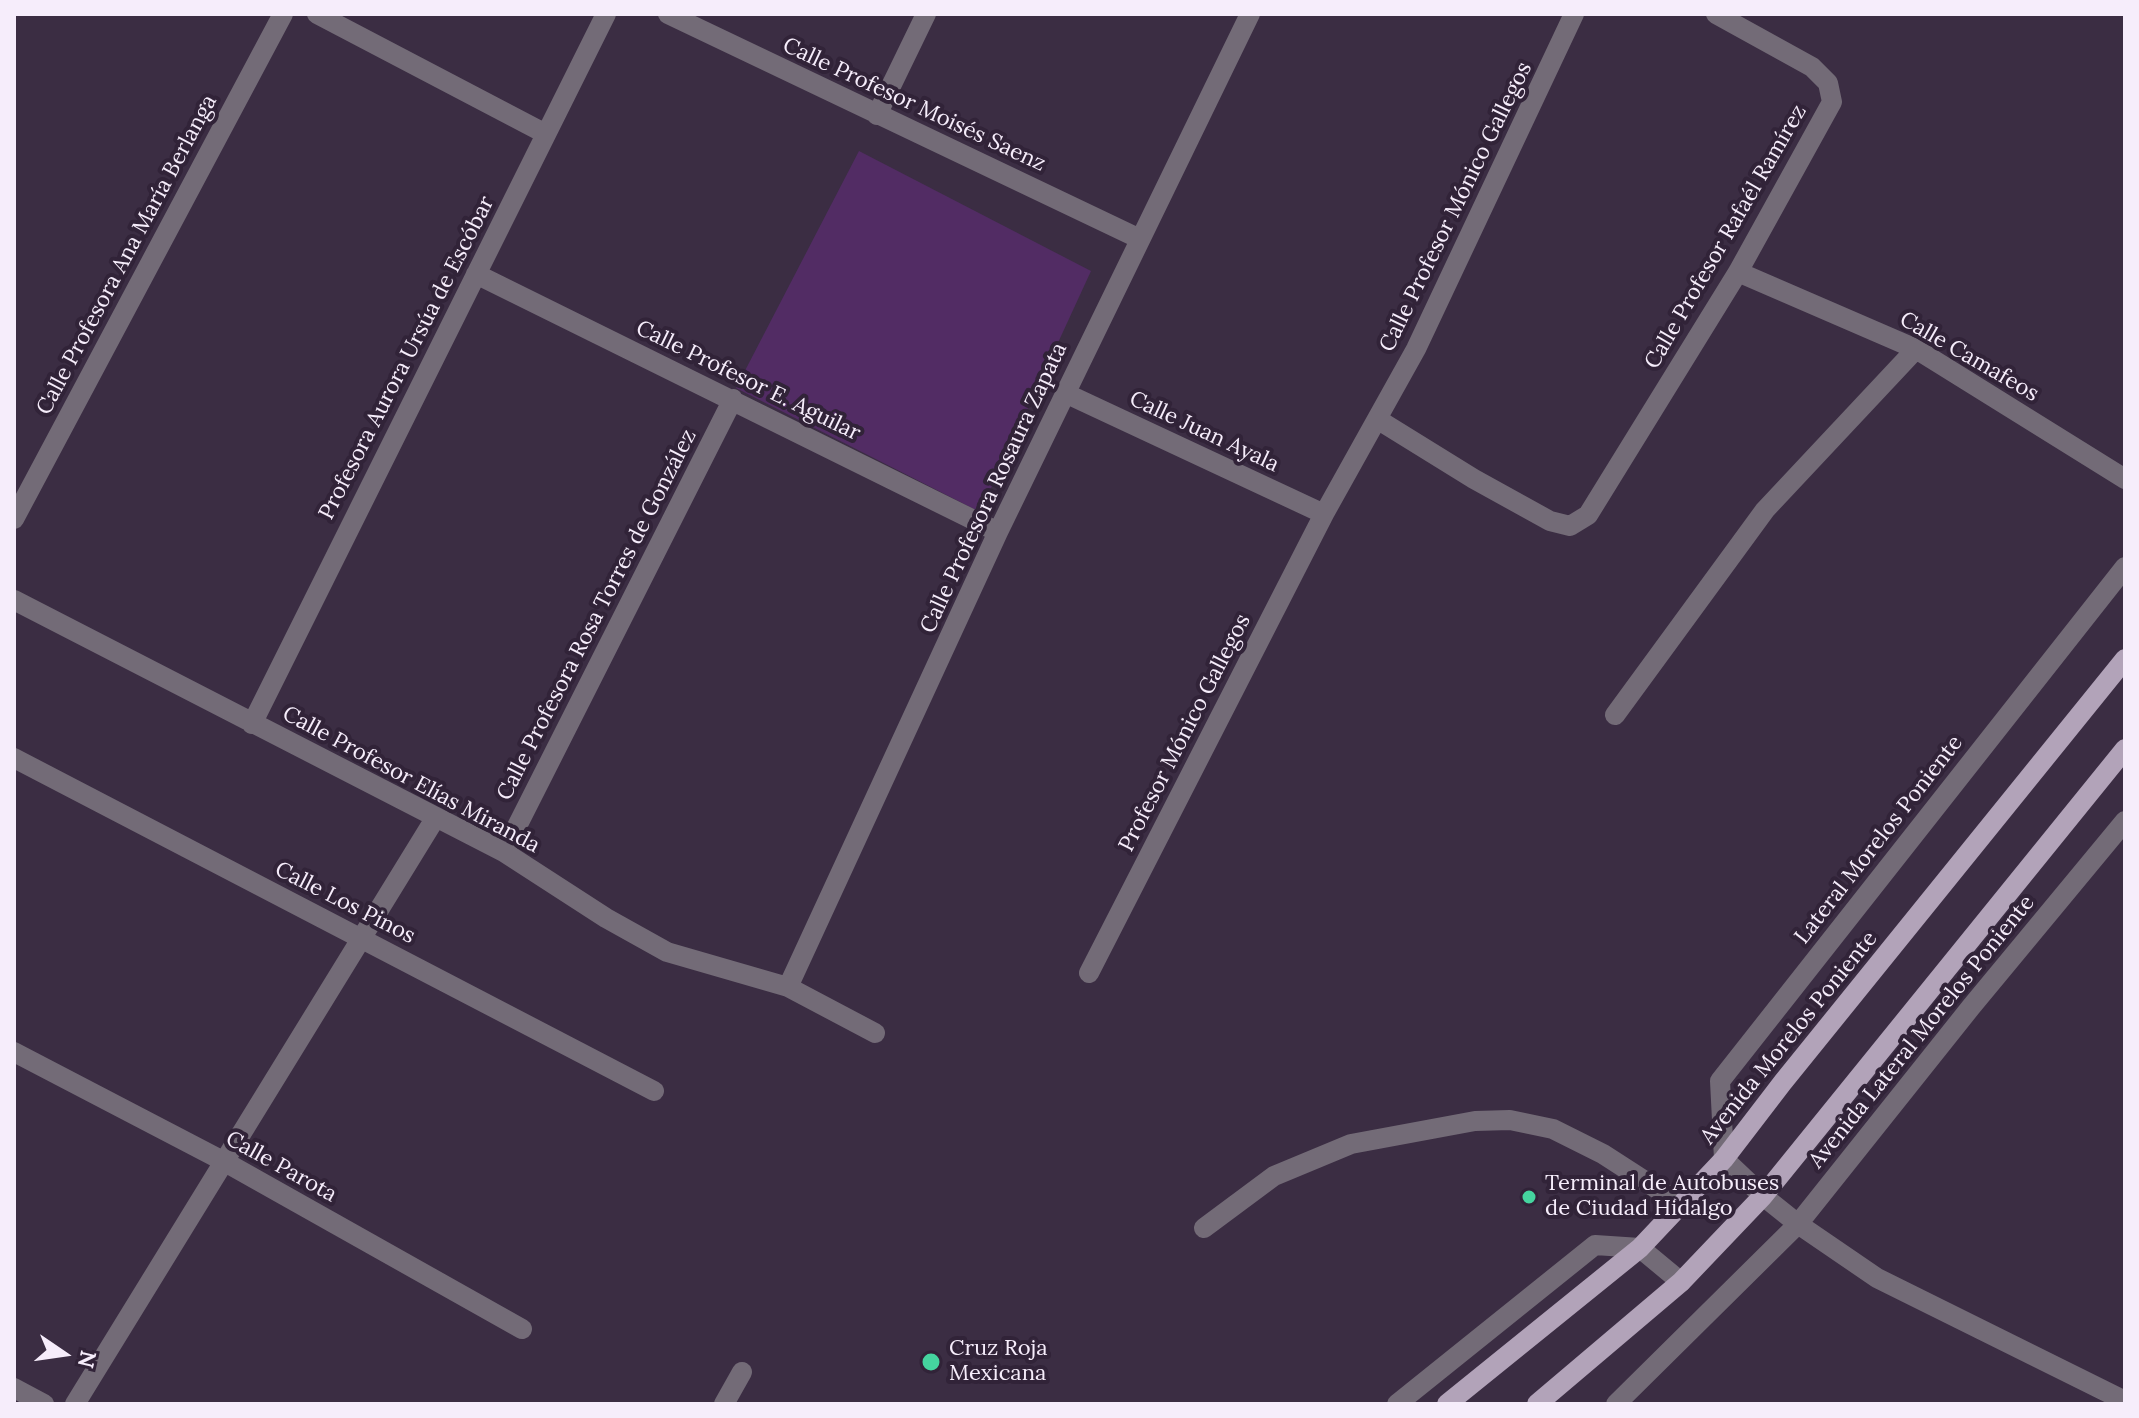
<!DOCTYPE html>
<html>
<head>
<meta charset="utf-8">
<style>
  body { margin:0 }
  #map { position:relative; width:2139px; height:1418px; overflow:hidden; background:#3b2d43; font-family:Lora,serif }
  canvas { display:block }
  .frame { position:absolute; inset:0; border:16px solid #f6edfb; pointer-events:none }
  .north { position:absolute; left:24px; top:1314px; width:80px; height:80px; -webkit-text-stroke:6px #312338; paint-order:stroke; rotate:103deg; font-size:22px; font-weight:700; line-height:32px; text-align:center; color:#f6edfb }
  .north::after { content:''; display:block; margin:auto; width:28px; height:36px; background:#f6edfb; clip-path:polygon(50% 0,100% 100%,50% 72%,0 100%) }
</style>
</head>
<body>
<div id="map">
<canvas width="2139" height="1418"></canvas>
<div class="frame"></div>
<div class="north">N</div>
</div>
<script>
const context = document.querySelector('canvas').getContext('2d');
context.lineJoin = 'round';
function paint(path, color) { context.fillStyle = color; context.fill(path, 'evenodd'); }
const toPath = rows => new Path2D(rows.map(r => 'M' + r).join(''));
function stroke(path, color, width, dash) { context.strokeStyle = color; context.lineWidth = width; context.lineCap = dash ? 'butt' : 'round'; context.setLineDash(dash || []); context.stroke(path); }
function drawText(font, color, halo, rows, align = 'center') {
  context.font = font + ' Lora,serif'; context.lineWidth = 8; context.setLineDash([]); context.textBaseline = 'middle'; context.strokeStyle = halo; context.fillStyle = color; for (const [text, x, y, turn = 0] of rows) {
    context.save(); context.translate(x, y); context.rotate((+turn || 0) * Math.PI / 180); context.textAlign = isNaN(turn) ? turn : align; if (halo) context.strokeText(text, 0, 0); context.fillText(text, 0, 0); context.restore();
  }
}
const green = toPath([
  [859,151,1091,271,980,512,736,388]
]);
const minor = toPath([
  [317,14,546,134],
  [668,14,1140,239],
  [877,115,926,14],
  [1738,272,1916,349,2125,479],
  [476,274,998,532],
  [1065,393,1324,514],
  [1377,419,1474,479,1550,521,1570,526,1588,515,1738,272,1832,102,1828,83,1812,67,1716,14],
  [14,519,283,14],
  [2125,567,1720,1081,1724,1159,1763,1196,1798,1224,1877,1278,2125,1401],
  [14,600,504,852,606,918,667,952,788,987,875,1033],
  [1615,715,1765,510,1916,349],
  [252,724,606,14],
  [14,758,654,1091],
  [504,852,733,399],
  [1089,973,1324,514,1416,349,1574,14],
  [788,987,998,532,1250,14],
  [14,1052,225,1162,522,1329],
  [1204,1228,1274,1176,1351,1144,1475,1121,1510,1120,1553,1129,1603,1154,1682,1205],
  [14,1388,44,1404],
  [75,1404,436,817],
  [724,1404,742,1372],
  [1397,1404,1595,1245,1640,1248,1681,1282],
  [1616,1404,1798,1224,1971,1007,2125,821]
]);
const major = toPath([
  [1447,1404,1640,1248,1724,1159,1783,1082,2125,659],
  [1537,1404,1681,1282,1763,1196,2125,749]
]);
const markers = [
  [1529,1197,8,"#45d49f"],
  [931,1362,10,"#45d49f"]
];
const streetNames = [
  ["Calle Profesor Moisés Saenz",914,105,25],
  ["Calle Profesor Mónico Gallegos",1456,207,-64],
  ["Calle Profesor Rafaél Ramírez",1726,237,-60],
  ["Calle Profesora Ana María Berlanga",127,255,-62],
  ["Calle Camafeos",1969,357,30],
  ["Profesora Aurora Ursúa de Escóbar",407,358,-63],
  ["Calle Profesor E. Aguilar",748,381,26],
  ["Calle Juan Ayala",1204,432,25],
  ["Calle Profesora Rosaura Zapata",994,488,-65],
  ["Calle Profesora Rosa Torres de González",597,615,-63],
  ["Profesor Mónico Gallegos",1185,733,-63],
  ["Calle Profesor Elías Miranda",411,780,28],
  ["Lateral Morelos Poniente",1879,840,-52],
  ["Calle Los Pinos",345,903,27],
  ["Avenida Lateral Morelos Poniente",1922,1032,-51],
  ["Avenida Morelos Poniente",1789,1038,-51],
  ["Calle Parota",281,1167,29]
];
const poiNames = [
  ["Terminal de Autobuses",1545,1184],
  ["de Ciudad Hidalgo",1545,1209],
  ["Cruz Roja",949,1349],
  ["Mexicana",949,1374]
];
paint(green, '#522c64');
stroke(minor, '#736b77', 20);
stroke(major, '#b2a3b9', 20);
for (const [x, y, r, color] of markers) { const dot = new Path2D(); dot.arc(x, y, r, 0, 2 * Math.PI); context.fillStyle = color; context.fill(dot); stroke(dot, '#312338', 3); }
drawText('22px', '#f6edfb', '#312338', streetNames);
drawText('22px', '#f6edfb', '#312338', poiNames, 'left');
</script>
</body>
</html>
